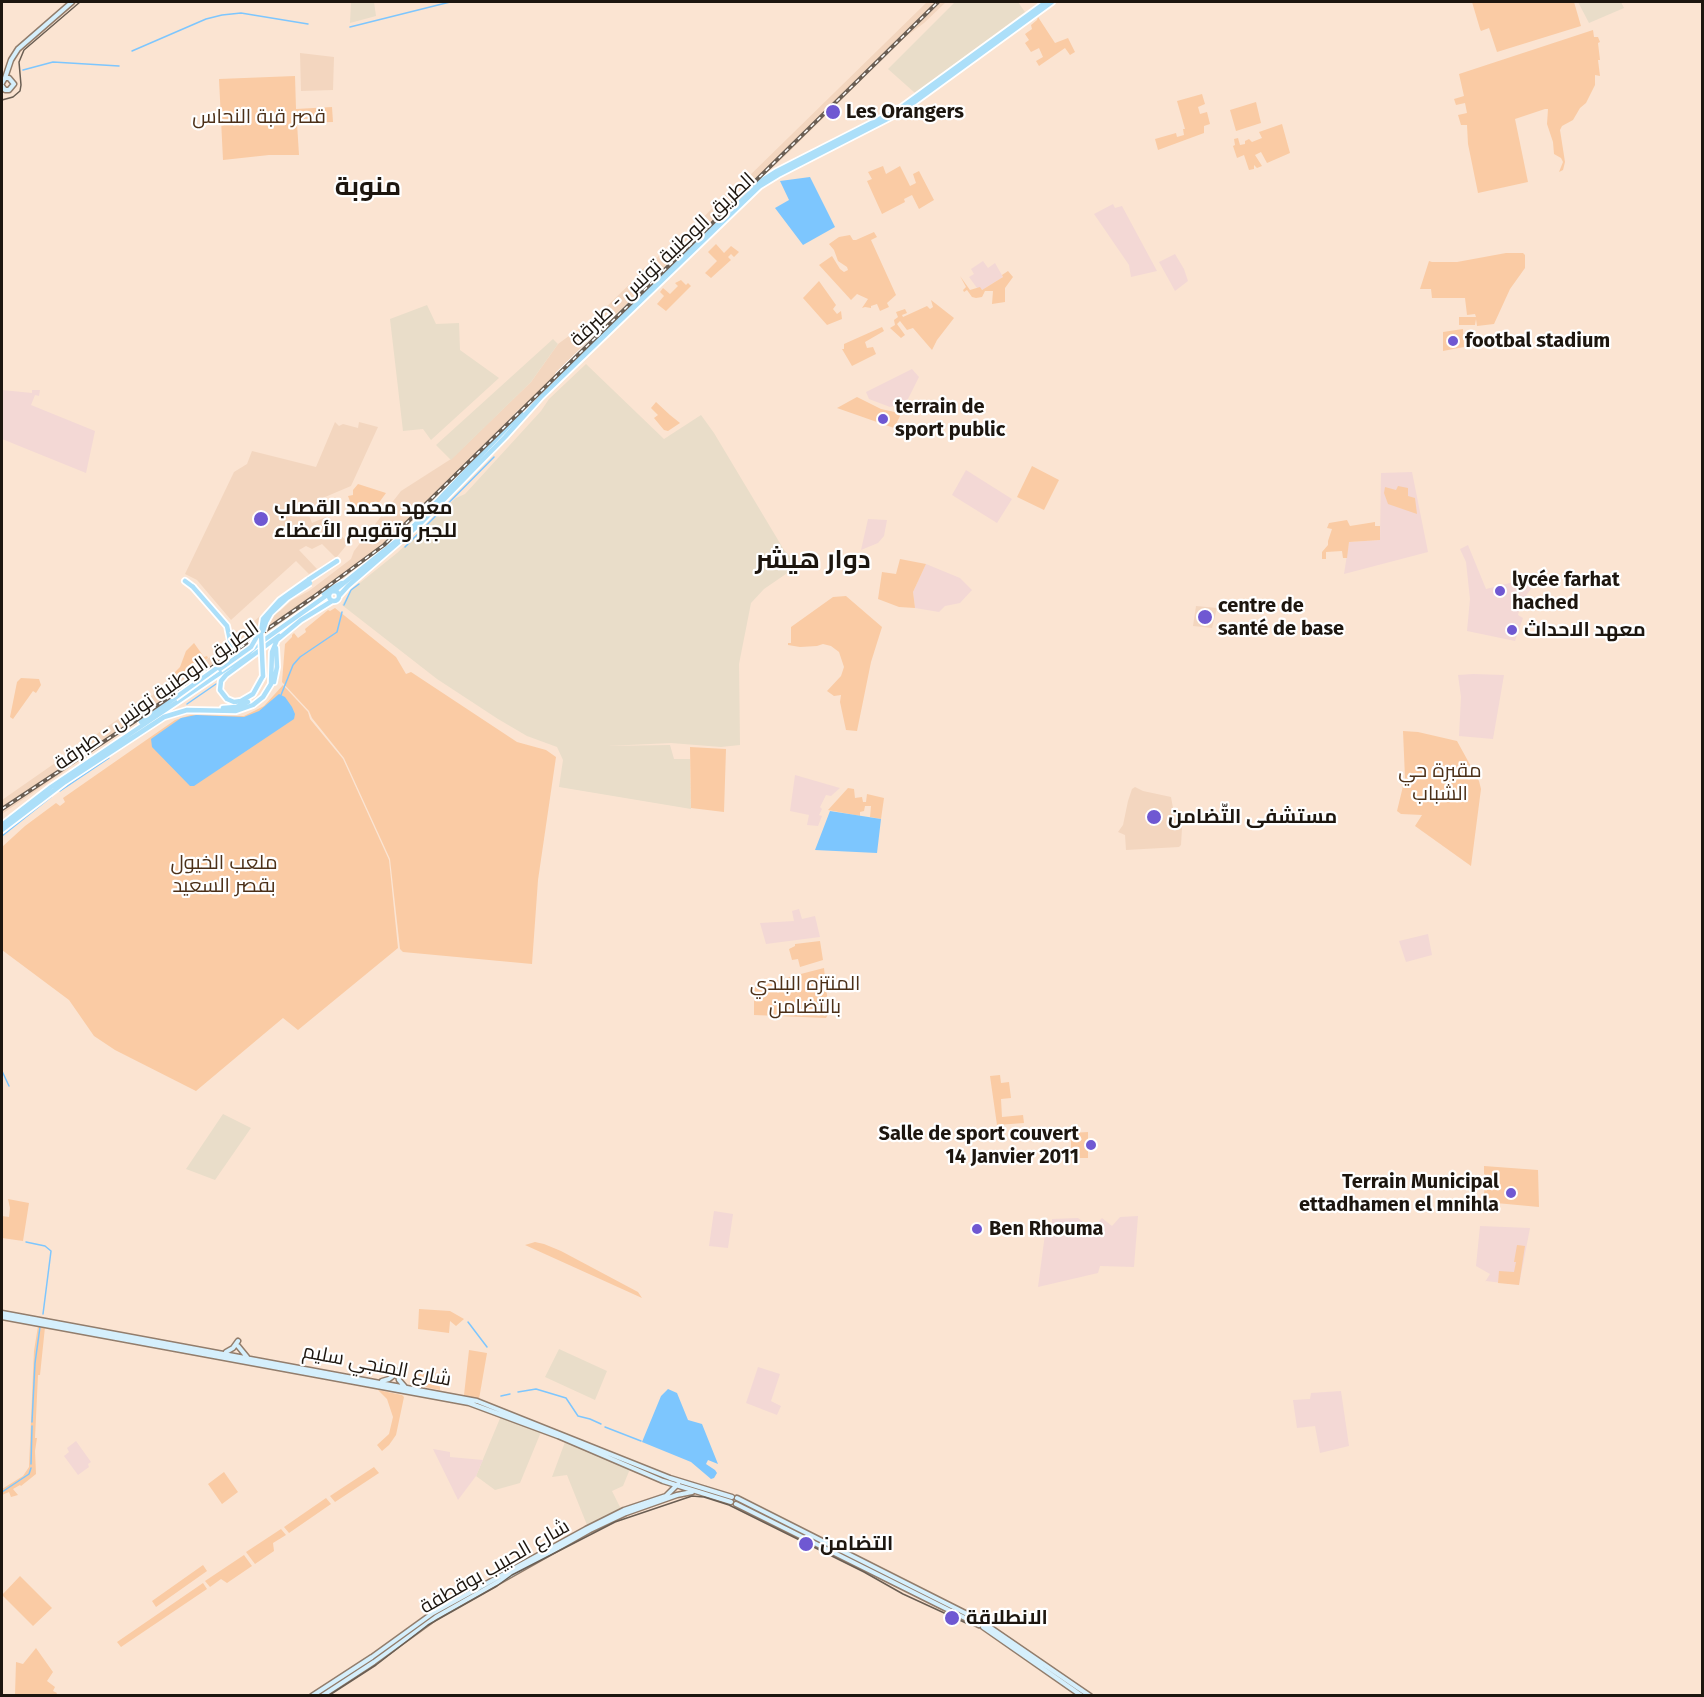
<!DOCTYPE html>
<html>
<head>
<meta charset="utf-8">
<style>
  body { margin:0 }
  #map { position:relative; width:1704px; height:1697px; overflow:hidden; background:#fbe4d2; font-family:"Fira Sans",sans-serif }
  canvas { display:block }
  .frame { position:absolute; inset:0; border:3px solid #1d160f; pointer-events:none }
</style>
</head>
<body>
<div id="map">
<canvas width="1704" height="1697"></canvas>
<div class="frame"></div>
</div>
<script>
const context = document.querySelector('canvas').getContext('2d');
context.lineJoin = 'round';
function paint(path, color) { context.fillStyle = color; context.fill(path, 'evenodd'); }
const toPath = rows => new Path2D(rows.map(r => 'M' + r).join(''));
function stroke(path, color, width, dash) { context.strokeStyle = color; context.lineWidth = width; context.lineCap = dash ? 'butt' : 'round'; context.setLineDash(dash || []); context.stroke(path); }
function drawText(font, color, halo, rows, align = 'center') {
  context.font = font + ' "Fira Sans",Cairo,sans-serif'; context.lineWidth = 4.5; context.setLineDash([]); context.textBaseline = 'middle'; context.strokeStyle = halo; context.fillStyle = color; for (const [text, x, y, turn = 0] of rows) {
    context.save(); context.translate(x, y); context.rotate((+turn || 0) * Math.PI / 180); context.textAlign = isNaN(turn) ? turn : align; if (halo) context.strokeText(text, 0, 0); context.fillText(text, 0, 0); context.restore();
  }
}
const built = toPath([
  [927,2,946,2,924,23,904,38,787,154,709,226,393,540,352,573,2,814,2,800,157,692,245,634,245,629,267,610,275,612,280,611,292,600,309,591,351,559,354,551,401,491,451,459,531,382,558,344,599,314,640,274,639,272,690,231,732,188,743,182],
  [300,53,334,57,333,90,301,91],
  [335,422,339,426,343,424,358,428,359,422,378,427,351,486,318,500,321,508,308,513,312,523,326,517,333,521,329,525,330,528,349,542,336,558,322,544,312,549,306,546,299,550,317,569,309,574,296,561,231,620,197,580,185,574,234,472,247,464,252,451,316,467],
  [1196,606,1217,608,1212,628,1193,626],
  [1135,787,1143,791,1171,797,1173,808,1183,811,1181,845,1179,847,1126,850,1125,835,1118,832,1123,825,1128,801,1132,789]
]);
const industrial = toPath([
  [351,2,374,2,376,16,350,23],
  [955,2,1018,2,1025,12,915,93,888,69],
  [1578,2,1621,2,1624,8,1589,23],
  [427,305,436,324,459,323,460,350,499,378,431,440,423,429,403,431,390,319],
  [553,339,558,344,531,382,451,460,436,445],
  [586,364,664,439,701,415,714,433,784,550,799,565,764,589,751,603,739,664,740,745,721,747,671,743,607,746,670,745,674,759,690,759,691,809,559,787,563,760,557,747,527,736,498,719,437,679,342,605,351,590,397,553,456,498,465,494,541,411,549,399],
  [223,1114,251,1128,215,1180,186,1169],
  [559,1349,607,1371,595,1400,545,1377],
  [501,1416,541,1432,520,1483,495,1490,476,1476],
  [565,1442,630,1469,623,1486,612,1491,621,1509,587,1525,567,1475,552,1477]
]);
const education = toPath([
  [1113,204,1115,208,1122,206,1157,271,1131,277,1129,265,1094,214],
  [1175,254,1184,269,1188,281,1175,291,1159,262],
  [983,261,988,268,995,263,1003,277,982,290,977,288,969,277,974,274,971,269],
  [912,369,919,377,906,403,890,407,869,399,866,392],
  [2,390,32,393,32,390,40,390,39,396,35,395,31,405,95,431,86,473,2,439],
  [966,470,1012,499,997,523,952,495],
  [1412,472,1428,552,1344,574,1349,542,1380,540,1381,473],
  [868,519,887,520,884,536,878,543,861,550],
  [1468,545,1486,589,1541,575,1523,600,1519,611,1518,615,1523,618,1515,641,1467,631,1470,599,1466,562,1460,549],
  [926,564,960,578,972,590,960,603,945,606,939,612,915,608,913,592],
  [1473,674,1504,675,1493,739,1459,736,1461,697,1458,675],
  [795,775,840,788,831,796,826,795,820,807,822,809,819,815,822,816,818,826,807,825,809,815,790,811],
  [799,909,802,919,815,916,820,937,766,944,760,923,794,921,792,911],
  [1428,934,1432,955,1406,962,1399,941],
  [714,1211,733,1214,728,1248,709,1246],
  [1138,1216,1134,1267,1100,1266,1098,1273,1038,1287,1045,1234,1052,1234,1052,1219,1078,1218,1092,1229,1102,1218,1112,1226,1120,1217],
  [1480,1226,1530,1228,1519,1285,1486,1281,1485,1282,1490,1274,1476,1266],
  [758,1367,780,1374,771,1401,781,1406,777,1415,746,1403],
  [1341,1391,1349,1446,1320,1453,1315,1426,1297,1428,1293,1400,1310,1399,1311,1393],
  [76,1441,91,1462,88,1464,89,1467,78,1475,64,1456,69,1452,67,1448],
  [433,1449,450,1452,450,1457,483,1460,476,1476,458,1500]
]);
const green = toPath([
  [1472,2,1574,2,1581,26,1497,52,1489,28,1481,31,1480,29],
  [1038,17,1055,43,1068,38,1075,52,1070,55,1065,48,1039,66,1036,61,1043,57,1039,48,1031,52,1025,43,1029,40,1025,34,1032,29,1031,25,1037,20],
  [1593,30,1594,37,1598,37,1600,42,1598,43,1600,60,1598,60,1600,76,1595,75,1595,85,1586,103,1580,108,1573,120,1562,126,1560,130,1565,162,1563,170,1559,172,1563,162,1561,158,1554,154,1553,142,1547,124,1548,109,1545,109,1515,119,1528,182,1478,193,1468,144,1467,125,1461,125,1458,115,1467,113,1465,103,1456,105,1454,99,1464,96,1459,74],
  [295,76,296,109,332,107,333,122,297,123,299,155,269,155,223,160,219,79],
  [1202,94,1205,104,1198,107,1200,114,1207,112,1210,124,1204,126,1204,133,1158,150,1155,139,1176,133,1177,137,1184,135,1183,129,1185,129,1177,101],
  [1256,102,1261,123,1236,131,1230,110],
  [1282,124,1290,153,1267,163,1261,152,1255,155,1262,166,1257,168,1254,165,1254,169,1249,170,1244,155,1237,158,1233,146,1235,145,1234,139,1238,138,1240,145,1245,144,1245,141,1249,139,1252,142,1262,138,1259,132],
  [883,166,886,174,900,166,910,186,916,183,913,174,919,171,934,200,919,209,912,195,904,199,905,202,882,214,867,181,872,179,868,172],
  [874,232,877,237,871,240,896,295,887,303,889,307,880,311,877,304,871,306,871,308,865,307,862,308,868,299,857,294,851,300,819,265,832,256,840,269,844,272,848,270,847,267,838,261,834,250,829,244,839,237,850,235,853,240,856,240],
  [716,244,724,253,731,246,739,252,734,257,731,254,728,257,731,260,711,278,705,273,717,261,708,252],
  [1506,253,1523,253,1525,255,1525,268,1510,289,1494,324,1477,326,1476,319,1475,325,1459,325,1459,317,1476,317,1475,314,1467,315,1465,298,1432,298,1431,289,1420,289,1429,261,1432,262,1457,262],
  [1008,271,1013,277,1005,288,1005,302,992,304,993,291,985,291,982,297,976,298,972,297,967,290,964,292,963,290,966,287,960,276,970,290,980,287,982,290,1003,277,1002,275],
  [681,280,686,285,688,283,691,286,666,311,657,304,664,296,660,292,663,288,670,294,678,286,675,283],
  [819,281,836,305,833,309,837,314,841,311,842,319,827,325,803,298],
  [931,300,954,318,937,340,932,350,913,328,907,330,900,321,897,324,905,335,901,338,890,328,895,325,894,320,898,317,896,312,905,309,907,313,902,315,903,317,927,306,930,309,933,307],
  [882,327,884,331,865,342,867,348,873,347,876,354,852,366,842,349,844,349,844,344],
  [1463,329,1464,347,1443,351,1443,332],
  [857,397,881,409,899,413,900,416,894,428,837,408],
  [656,402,670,415,680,423,668,431,664,430,654,418,658,415,651,408],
  [1032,466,1059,480,1044,510,1017,497],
  [358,484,386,493,370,515,351,504,348,496,353,495,353,490],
  [1398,486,1408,488,1408,496,1415,498,1417,514,1388,504,1384,493,1385,487,1396,490],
  [1347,520,1350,526,1375,522,1375,526,1380,526,1380,540,1349,542,1347,558,1343,558,1342,551,1326,552,1326,559,1322,559,1322,552,1328,545,1328,541,1332,529,1327,528,1329,523],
  [900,559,926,564,913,592,915,608,899,607,878,599,882,572,896,574],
  [846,596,882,627,871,662,857,731,846,730,840,702,841,695,834,696,827,691,841,676,844,667,839,652,831,646,823,644,817,646,800,647,788,645,788,643,791,643,791,627,833,597],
  [335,608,396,657,406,674,411,672,517,742,546,750,556,757,538,880,532,964,403,952,400,949,390,859,344,758,312,718,309,711,282,682,285,644,292,637,292,635,294,633,298,638,306,632,305,629,328,610,330,611],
  [194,643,204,657,207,656,208,658,157,692,156,690,172,678,171,676,180,667,186,651],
  [21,678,39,679,41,685,36,693,33,691,13,719,10,717,17,682],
  [283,685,308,712,310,719,343,759,389,860,398,948,298,1030,283,1018,196,1091,115,1050,94,1036,69,1000,2,950,2,847,25,826,56,803,60,806,65,802,63,798,175,720,191,715,244,716,264,706],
  [1403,731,1418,732,1457,741,1479,781,1481,789,1471,866,1415,826,1422,815,1401,814,1397,811,1405,778],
  [690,747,726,749,724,812,691,808],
  [848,788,854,789,855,798,862,797,863,802,866,802,867,794,884,798,881,819,870,817,871,806,865,806,864,811,860,812,860,816,828,810],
  [820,941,823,960,800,967,798,959,792,960,789,949,795,946,795,944],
  [824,968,829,1013,826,1018,754,1015,754,988,758,985],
  [1000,1075,1001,1083,1009,1082,1011,1098,1001,1099,1002,1117,1023,1115,1024,1123,997,1125,990,1076],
  [1088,1132,1088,1158,1071,1158,1071,1133],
  [1484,1166,1538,1170,1539,1207,1496,1203,1485,1205,1483,1203,1486,1175,1484,1174],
  [8,1199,29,1203,23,1241,2,1238,2,1216,9,1217,10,1208],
  [535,1242,544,1244,561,1251,638,1292,642,1298,525,1245],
  [1517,1245,1525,1246,1519,1285,1498,1283,1499,1271,1514,1272,1516,1262,1514,1262],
  [419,1309,450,1311,464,1319,456,1326,450,1321,449,1333,418,1329],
  [38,1326,45,1327,40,1375,38,1375,35,1438,37,1438,35,1451,36,1474,21,1486,20,1485,13,1489,18,1495,11,1497,9,1492,2,1495,2,1489,23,1476,29,1467,34,1351],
  [469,1350,487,1353,479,1399,464,1395],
  [415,1371,440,1373,440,1390,414,1385],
  [378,1390,402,1395,404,1397,396,1435,389,1445,382,1451,377,1445,389,1434,393,1417,387,1399],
  [374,1467,379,1473,335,1502,330,1496],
  [224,1472,238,1492,222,1504,208,1484],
  [326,1498,331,1504,289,1533,284,1527],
  [281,1529,286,1535,273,1543,274,1551,255,1564,246,1552],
  [244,1555,252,1566,227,1583,221,1579,210,1587,205,1581],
  [203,1565,207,1571,156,1607,152,1601],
  [20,1576,52,1608,33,1626,2,1595],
  [203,1583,207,1589,121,1647,117,1642],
  [36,1648,53,1672,47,1681,55,1687,53,1691,57,1693,56,1695,15,1695,16,1662,23,1664]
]);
const water = toPath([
  [810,177,835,227,803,245,775,208,789,200,780,181],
  [279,694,285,697,292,707,295,714,294,719,194,786,190,786,152,747,151,739,181,718,196,715,244,717,259,711],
  [830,811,881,819,877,853,815,850],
  [668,1389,677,1393,688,1420,702,1424,718,1464,708,1460,706,1464,715,1470,717,1473,714,1478,711,1479,691,1462,642,1442,661,1396]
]);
const stream = toPath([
  [350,27,450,2],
  [132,51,206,19,222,15,241,13,308,24],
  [23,70,53,62,119,66],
  [405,547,494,457],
  [344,605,351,590,359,584],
  [281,695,293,665,300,657,337,632,342,612],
  [187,704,216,684],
  [60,791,109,758],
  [2,836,51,797],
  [2,1071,9,1086],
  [26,1242,45,1246,51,1251,43,1314],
  [468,1322,487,1347],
  [518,1392,536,1389,566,1398,578,1416,590,1419,601,1424],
  [501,1396,510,1394],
  [32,1422,35,1363,40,1327],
  [605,1427,641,1441],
  [31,1464,32,1426],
  [2,1492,29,1474,31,1468]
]);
const secondary = toPath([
  [5,78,11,60,18,49,72,2],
  [2,83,5,78,9,78,14,84,9,90,5,90,2,86],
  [2,1313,477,1401,670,1478,732,1497],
  [2,1317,469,1403,558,1436,663,1481,731,1502],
  [238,1346,247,1357],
  [226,1352,233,1348,238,1341],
  [397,1371,399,1380,405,1387],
  [382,1381,389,1379,397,1373],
  [737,1498,981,1621],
  [736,1504,979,1625],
  [985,1624,1090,1696],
  [983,1627,1082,1696],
  [312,1696,372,1657,433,1613,586,1529,624,1510,666,1496,678,1484],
  [322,1696,374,1662,436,1617,590,1530,626,1513,677,1495,692,1492]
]);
const primary = toPath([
  [559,375,758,183,777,171,899,109,1046,2],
  [407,533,521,413],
  [308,580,337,561],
  [185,581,193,587],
  '329 596a5 5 0 1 1 10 0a5 5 0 1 1-10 0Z',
  [334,591,400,538],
  [324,594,332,588,342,583],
  [339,596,348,586,422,522,505,437,541,397,760,186,778,175,901,112,1052,2],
  [263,676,253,694,241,701,234,702,227,699,220,690,221,681,226,675,279,636],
  [274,682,277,667,276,648],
  [186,694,205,680],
  [223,708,236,707,248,702],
  [141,722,175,698],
  [2,825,51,787,244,657,257,645,330,593],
  [2,830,65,782,164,717,187,710,236,711,253,705,263,697,271,684,272,652,277,640,301,620,332,601]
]);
const tram = toPath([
  [2,100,13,97,20,91,21,85,19,62,24,50,80,2],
  [328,1696,376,1665,428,1625,497,1586,512,1575,615,1522,692,1496,704,1497,729,1505,864,1572,903,1594,966,1623]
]);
const rail = toPath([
  [2,809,135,721,312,598,384,545,938,2]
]);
const primaryBridge = toPath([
  [263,631,266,622,271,613,287,598,310,583],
  [220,669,251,647,259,633],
  [263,676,261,632,263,619,280,600,308,580],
  [175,698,221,665,228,656,231,645,227,626,193,587]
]);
const markers = [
  [833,112,8,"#6f58d2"],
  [1453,341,6,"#6f58d2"],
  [883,419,6,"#6f58d2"],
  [261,519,8,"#6f58d2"],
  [1500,591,6,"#6f58d2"],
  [1205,617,8,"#6f58d2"],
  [1512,630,6,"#6f58d2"],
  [1154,817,8,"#6f58d2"],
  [1091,1145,6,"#6f58d2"],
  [1511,1193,6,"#6f58d2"],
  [977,1229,6,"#6f58d2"],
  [806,1544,8,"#6f58d2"],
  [952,1618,8,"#6f58d2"]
];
const poiNames = [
  ["Les Orangers",846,112],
  ["footbal stadium",1465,341],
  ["terrain de",895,407],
  ["sport public",895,430],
  ["معهد محمد القصاب",274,508],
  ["للجبر وتقويم الأعضاء",274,531],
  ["lycée farhat",1512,580],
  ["hached",1512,603],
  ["centre de",1218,606],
  ["santé de base",1218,629],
  ["معهد الاحداث",1524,630],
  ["مستشفى التّضامن",1168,817],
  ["Salle de sport couvert",1079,1134,"right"],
  ["14 Janvier 2011",1079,1157,"right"],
  ["Terrain Municipal",1499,1182,"right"],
  ["ettadhamen el mnihla",1499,1205,"right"],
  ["Ben Rhouma",989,1229],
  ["التضامن",820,1544],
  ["الانطلاقة",966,1618]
];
const parkNames = [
  ["قصر قبة النحاس",259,117],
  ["مقبرة حي",1440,771],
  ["الشباب",1440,794],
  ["ملعب الخيول",224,863],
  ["بقصر السعيد",224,886],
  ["المنتزه البلدي",805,984],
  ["بالتضامن",805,1007]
];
const streetNames = [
  ["الطريق الوطنية تونس - طبرقة",663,260,-43],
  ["الطريق الوطنية تونس - طبرقة",157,696,-35],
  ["شارع المنجي سليم",377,1366,11],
  ["شارع الحبيب بوقطفة",495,1567,-30]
];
const districtNames = [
  ["منوبة",368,188],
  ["دوار هيشر",813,561]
];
paint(built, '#f3d6bf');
paint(industrial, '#e9ddc9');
paint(education, '#f3d8d5');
paint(green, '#facba4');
paint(water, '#7dc6fe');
stroke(stream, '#7dc6fe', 1.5);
stroke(secondary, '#927d6c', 7);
stroke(primary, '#fff', 8);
stroke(secondary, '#d5effc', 4);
stroke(primary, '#acdff9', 4.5);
stroke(tram, '#6a5e53', 1.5);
stroke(rail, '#6a5e53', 4);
stroke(rail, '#fff', 1.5, [4.5]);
stroke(primaryBridge, '#fff', 8, []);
stroke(primaryBridge, '#acdff9', 4.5);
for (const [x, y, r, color] of markers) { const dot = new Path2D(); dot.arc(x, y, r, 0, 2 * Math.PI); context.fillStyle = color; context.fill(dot); stroke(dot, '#fff', 2); }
drawText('bold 20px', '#1d160f', '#fff', poiNames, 'left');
drawText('20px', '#4c3018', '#fff', parkNames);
drawText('20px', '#1d160f', '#fff', streetNames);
drawText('bold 26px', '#1d160f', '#fff', districtNames);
</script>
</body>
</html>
